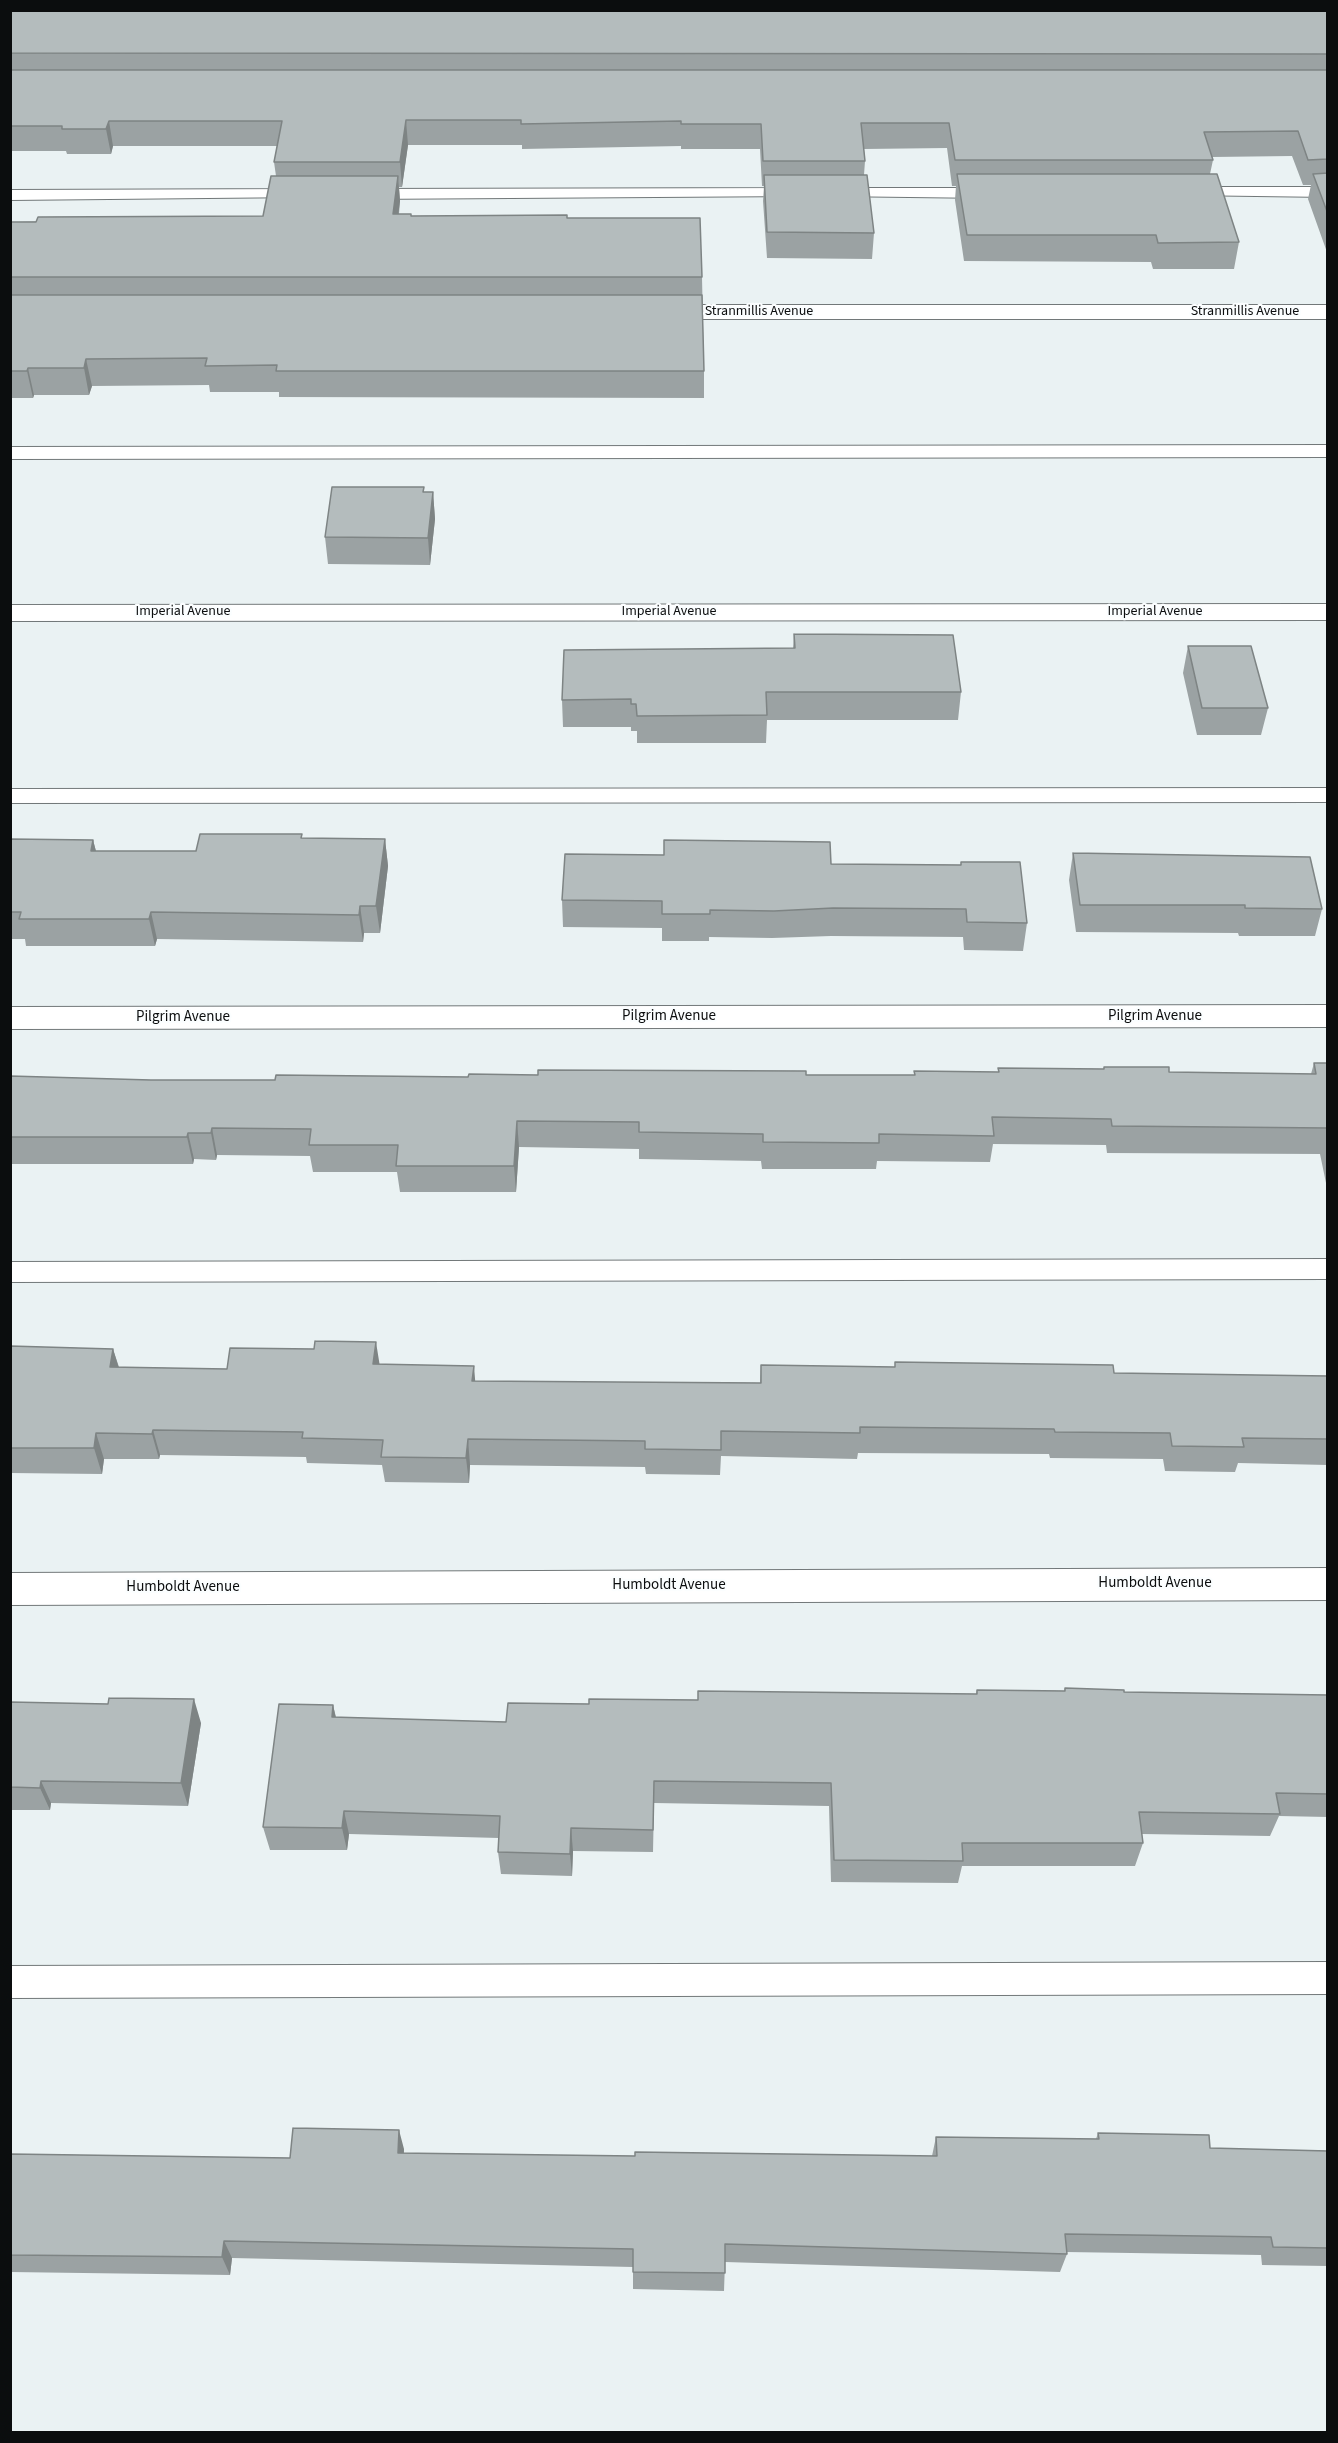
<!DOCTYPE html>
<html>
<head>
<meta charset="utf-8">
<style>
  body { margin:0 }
  #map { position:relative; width:1338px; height:2443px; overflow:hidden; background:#eaf2f3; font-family:"Source Sans 3",sans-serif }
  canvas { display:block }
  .frame { position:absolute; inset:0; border:12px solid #0b0d0e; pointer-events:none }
</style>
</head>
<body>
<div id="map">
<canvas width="1338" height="2443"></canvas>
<div class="frame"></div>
</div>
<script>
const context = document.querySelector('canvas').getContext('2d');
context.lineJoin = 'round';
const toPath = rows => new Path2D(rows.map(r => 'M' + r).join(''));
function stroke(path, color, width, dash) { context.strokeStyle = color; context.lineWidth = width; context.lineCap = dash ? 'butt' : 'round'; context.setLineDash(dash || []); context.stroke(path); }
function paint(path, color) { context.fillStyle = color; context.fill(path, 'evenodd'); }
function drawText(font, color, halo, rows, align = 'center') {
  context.font = font + ' "Source Sans 3",sans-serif'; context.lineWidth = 4.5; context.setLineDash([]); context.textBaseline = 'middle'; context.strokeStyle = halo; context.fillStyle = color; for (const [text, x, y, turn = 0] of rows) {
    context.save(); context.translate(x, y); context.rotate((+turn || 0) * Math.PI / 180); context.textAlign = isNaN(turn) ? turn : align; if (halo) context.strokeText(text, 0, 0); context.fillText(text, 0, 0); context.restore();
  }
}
const lane = toPath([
  [1190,187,1328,187,1328,197,1184,195,1182,192,1190,187],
  [796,188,802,190,804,193,802,196,365,199,357,194,365,189,796,188],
  [836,188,988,188,996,193,988,198,830,196,828,193,830,190,836,188],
  [301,189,307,191,309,194,307,197,10,200,10,190,301,189],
  [1328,445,1328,457,10,459,10,447,1328,445],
  [1328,788,1328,802,10,803,10,789,1328,788],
  [1328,1259,1328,1279,10,1282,10,1262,1328,1259],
  [1328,1962,1328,1994,10,1998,10,1966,1328,1962]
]);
const street = toPath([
  [657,305,1328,305,1328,319,657,319,649,317,646,312,649,307,657,305],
  [1328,604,1328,620,10,621,10,605,1328,604],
  [1328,1005,1328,1027,10,1029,10,1007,1328,1005],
  [1328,1568,1328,1600,10,1605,10,1573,1328,1568]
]);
const wall = toPath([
  [10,10,1328,10,1328,255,1308,199,1311,185,1303,185,1292,156,1212,157,1213,160,1210,174,1239,242,1234,269,1153,269,1151,262,964,261,955,200,956,186,952,186,947,148,864,149,865,161,864,175,874,233,872,259,767,258,763,201,764,186,762,186,760,149,681,149,681,146,522,149,522,145,408,145,402,187,399,187,400,201,399,214,411,216,567,218,702,277,704,371,704,398,279,397,279,392,210,392,209,385,92,386,89,395,34,395,33,398,10,398,10,222,263,216,276,176,274,162,277,146,113,146,111,154,67,154,66,151,10,151],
  [424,487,424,492,433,492,435,519,430,565,328,564,325,537],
  [794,634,961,692,958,720,767,720,766,743,637,743,637,731,631,731,631,727,563,727,562,700,793,648],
  [1188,646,1268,708,1261,735,1197,735,1183,673],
  [303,838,385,839,388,866,380,933,364,933,363,942,157,939,155,946,26,946,25,939,10,939,10,839,93,840,96,851,196,851],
  [1073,853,1322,909,1315,936,1239,936,1238,933,1076,932,1069,880],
  [961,862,1027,923,1023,951,964,950,963,937,831,936,772,938,709,937,709,941,662,941,662,928,563,927,562,900,831,864,961,865],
  [1314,1063,1328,1063,1328,1183,1326,1183,1320,1154,1107,1153,1106,1145,993,1144,990,1162,877,1161,876,1169,762,1169,761,1161,639,1159,639,1149,519,1147,516,1192,400,1192,397,1172,313,1172,310,1156,217,1155,216,1160,194,1159,193,1164,10,1164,10,1076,151,1080,275,1080,468,1077,538,1075,914,1075,914,1071,998,1072,998,1068,1104,1069,1104,1067,1169,1072,1311,1074],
  [10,1346,113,1349,119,1367,227,1369,379,1365,475,1381,760,1383,761,1365,895,1367,895,1362,1114,1373,1328,1376,1328,1465,1238,1463,1235,1472,1165,1471,1163,1459,1050,1458,1049,1454,858,1453,857,1459,721,1456,720,1475,646,1474,645,1467,470,1465,469,1483,385,1482,382,1465,307,1463,306,1457,160,1455,159,1459,104,1459,102,1474,10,1473],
  [1065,1688,1124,1692,1328,1695,1328,1817,1279,1816,1270,1836,1142,1834,1143,1843,1135,1866,962,1866,958,1883,831,1882,829,1806,654,1803,653,1852,573,1851,572,1876,501,1874,498,1852,499,1838,349,1834,347,1850,270,1850,263,1827,333,1705,336,1717,506,1722,589,1704,976,1694,977,1690,1064,1691],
  [10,1702,201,1723,188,1806,51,1803,50,1810,10,1810],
  [1098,2133,1210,2148,1328,2151,1328,2266,1262,2265,1261,2255,1066,2252,1067,2254,1060,2272,725,2262,724,2291,633,2289,633,2267,232,2258,230,2275,10,2272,10,2154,290,2158,404,2149,404,2153,635,2156,932,2156,936,2137,1096,2139]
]);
const shadedWall = toPath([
  [406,120,408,145,402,187,400,162],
  [109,121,113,146,111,154,106,129],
  [398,176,400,201,395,240,393,214],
  [86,359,92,386,89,395,84,368],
  [28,368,34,395,33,398,27,371],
  [433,492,435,519,430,565,428,538],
  [385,839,388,866,380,933,376,906],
  [93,840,100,867,91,851],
  [360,906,364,933,363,942,359,915],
  [151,912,157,939,155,946,149,919],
  [517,1121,519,1147,516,1192,514,1166],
  [212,1128,217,1155,216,1160,211,1133],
  [188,1133,194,1159,193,1164,187,1137],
  [376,1342,380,1367,373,1364],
  [113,1349,121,1375,110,1367],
  [474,1366,476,1391,472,1381],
  [153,1430,160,1455,159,1459,152,1434],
  [96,1433,104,1459,102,1474,94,1448],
  [468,1439,470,1465,469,1483,466,1458],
  [194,1699,201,1723,188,1806,181,1783],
  [333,1705,338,1728,332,1717],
  [41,1781,51,1803,50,1810,40,1788],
  [344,1811,349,1834,347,1850,342,1828],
  [571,1828,573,1851,572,1876,570,1854],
  [399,2130,404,2149,402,2172,398,2153],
  [224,2241,232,2258,230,2275,222,2257]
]);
const building = toPath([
  [10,10,1328,10,1328,54,10,53,10,10],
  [10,70,1328,70,1328,159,1308,160,1298,131,1204,132,1213,160,955,160,949,123,861,123,865,161,763,161,761,124,681,124,681,121,521,124,521,120,406,120,400,162,274,162,282,121,109,121,106,129,62,129,62,126,10,126,10,70],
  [1328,173,1328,214,1313,174,1328,173],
  [957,174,1217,174,1239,242,1158,243,1156,235,967,235,957,174],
  [764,175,867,175,874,233,767,232,764,175],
  [271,176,398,176,393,214,411,214,411,216,567,215,567,218,700,218,702,277,10,277,10,222,36,222,38,217,263,216,271,176],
  [10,295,702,295,704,371,276,371,277,365,205,366,207,358,86,359,84,368,28,368,27,371,10,371,10,295],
  [332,487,424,487,423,492,433,492,428,538,325,537,332,487],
  [794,634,953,635,961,692,766,692,767,715,637,716,636,704,631,704,631,699,562,700,564,650,795,648,794,634],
  [1188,646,1251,646,1268,708,1202,708,1188,646],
  [200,834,302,834,301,838,385,839,376,906,360,906,359,915,151,912,149,919,19,919,21,912,10,912,10,839,93,840,91,851,196,851,200,834],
  [664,840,830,842,831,864,961,865,961,862,1020,862,1027,923,967,922,966,909,833,908,774,911,710,910,710,914,662,914,662,901,562,900,565,854,664,855,664,840],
  [1073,853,1310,857,1322,909,1245,908,1245,905,1080,905,1073,853],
  [1314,1063,1328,1063,1328,1128,1112,1126,1111,1119,992,1117,994,1136,879,1134,879,1143,763,1142,763,1134,639,1132,639,1122,517,1121,514,1166,396,1166,398,1145,309,1145,311,1129,212,1128,211,1133,188,1133,187,1137,10,1137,10,1076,151,1080,275,1080,276,1075,468,1077,469,1074,538,1075,538,1070,806,1071,806,1075,915,1075,914,1071,999,1072,998,1068,1104,1069,1104,1067,1169,1067,1169,1072,1316,1074,1314,1063],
  [315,1341,376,1342,373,1364,474,1366,472,1381,761,1383,761,1365,895,1367,895,1362,1113,1365,1114,1373,1328,1376,1328,1439,1242,1438,1244,1447,1172,1446,1170,1433,1055,1432,1054,1429,860,1427,860,1433,721,1431,721,1450,645,1449,645,1441,468,1439,466,1458,381,1457,383,1440,302,1438,303,1432,153,1430,152,1434,96,1433,94,1448,10,1448,10,1346,113,1349,110,1367,227,1369,230,1348,314,1349,315,1341],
  [1065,1688,1124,1690,1124,1692,1328,1695,1328,1794,1276,1793,1280,1814,1139,1812,1143,1843,962,1843,963,1861,834,1860,831,1783,654,1781,653,1830,571,1828,570,1854,498,1852,500,1816,344,1811,342,1828,263,1827,279,1704,333,1705,332,1717,506,1722,508,1703,589,1704,589,1699,698,1700,698,1691,977,1694,977,1690,1065,1691,1065,1688],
  [109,1698,194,1699,181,1783,41,1781,40,1788,10,1787,10,1702,108,1704,109,1698],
  [293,2128,399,2130,398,2153,635,2156,635,2152,937,2156,936,2137,1099,2139,1098,2133,1209,2135,1210,2148,1328,2151,1328,2248,1273,2247,1271,2237,1065,2234,1067,2254,725,2244,725,2273,633,2272,633,2249,224,2241,222,2257,10,2255,10,2154,290,2158,293,2128]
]);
const farStreetnames = [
  ["Stranmillis Avenue",759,312],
  ["Stranmillis Avenue",1245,312],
  ["Imperial Avenue",183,612],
  ["Imperial Avenue",669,612],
  ["Imperial Avenue",1155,612]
];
const streetNames = [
  ["Pilgrim Avenue",669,1017],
  ["Pilgrim Avenue",1155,1017],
  ["Pilgrim Avenue",183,1018],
  ["Humboldt Avenue",1155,1584],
  ["Humboldt Avenue",669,1586],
  ["Humboldt Avenue",183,1588]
];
stroke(lane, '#727879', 2);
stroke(street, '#727879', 2);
paint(lane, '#fff');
paint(street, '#fff');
paint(wall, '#9ba2a3');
paint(shadedWall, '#7e8484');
paint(building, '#b4bcbd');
stroke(building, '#7e8484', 1.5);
drawText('14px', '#0b0d0e', '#fbfeff', farStreetnames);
drawText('15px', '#0b0d0e', '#fbfeff', streetNames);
</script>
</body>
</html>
